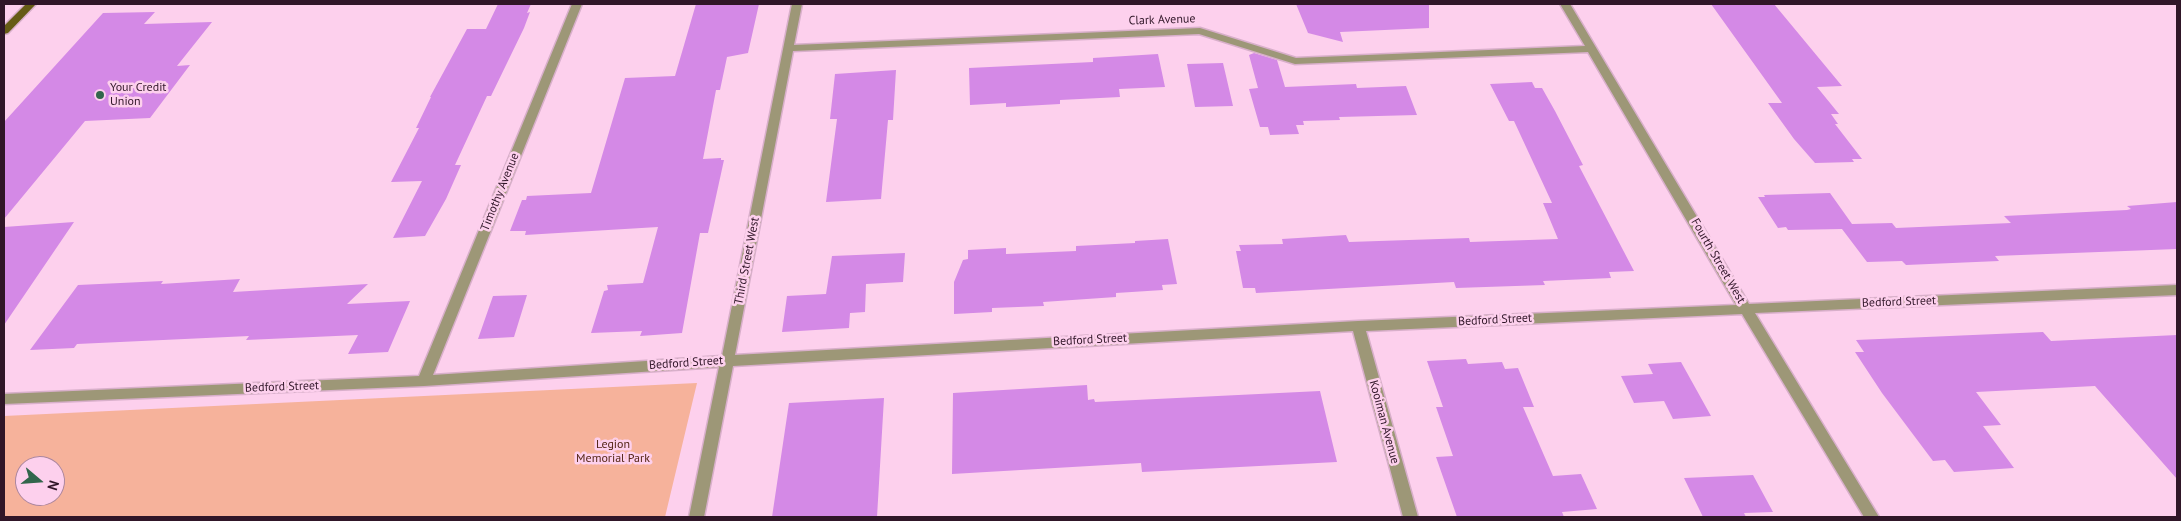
<!DOCTYPE html>
<html>
<head>
<meta charset="utf-8">
<style>
  body { margin:0 }
  #map { position:relative; width:2181px; height:521px; overflow:hidden; background:#fdd0ed; font-family:"PT Sans",sans-serif }
  canvas { display:block }
  .frame { position:absolute; inset:0; border:5px solid #301628; pointer-events:none }
  .north { position:absolute; left:15px; top:456px; width:50px; height:50px; box-sizing:border-box; background:#fdd0ed; border:1px solid #ab869e; border-radius:50%; rotate:108deg; font-size:14px; font-weight:700; line-height:20px; text-align:center; color:#301628 }
  .north::after { content:''; display:block; margin:auto; width:18px; height:22px; background:#32664c; clip-path:polygon(50% 0,100% 100%,50% 72%,0 100%) }
</style>
</head>
<body>
<div id="map">
<canvas width="2181" height="521"></canvas>
<div class="frame"></div>
<div class="north">N</div>
</div>
<script>
const context = document.querySelector('canvas').getContext('2d');
context.lineJoin = 'round';
function paint(path, color) { context.fillStyle = color; context.fill(path, 'evenodd'); }
const toPath = rows => new Path2D(rows.map(r => 'M' + r).join(''));
function stroke(path, color, width, dash) { context.strokeStyle = color; context.lineWidth = width; context.lineCap = dash ? 'butt' : 'round'; context.setLineDash(dash || []); context.stroke(path); }
function drawText(font, color, halo, rows, align = 'center') {
  context.font = font + ' "PT Sans",sans-serif'; context.lineWidth = 5; context.setLineDash([]); context.textBaseline = 'middle'; context.strokeStyle = halo; context.fillStyle = color; for (const [text, x, y, turn = 0] of rows) {
    context.save(); context.translate(x, y); context.rotate((+turn || 0) * Math.PI / 180); context.textAlign = isNaN(turn) ? turn : align; if (halo) context.strokeText(text, 0, 0); context.fillText(text, 0, 0); context.restore();
  }
}
const green = toPath([
  [697,383,665,517,4,517,4,416],
  [25,466,55,466,55,496,25,496]
]);
const building = toPath([
  [498,4,531,4,527,13,530,12,524,28,491,96,487,96,455,165,461,165,446,199,425,236,393,238,422,181,391,182,419,128,416,128,431,97,430,97,467,29,486,29],
  [696,4,759,4,748,53,727,57,720,90,716,90,703,159,721,158,721,160,724,160,708,233,700,233,682,333,640,336,642,331,591,333,604,291,608,290,607,285,643,283,658,227,525,235,526,231,510,231,522,200,526,200,527,196,591,193,625,78,675,76],
  [1296,4,1429,4,1429,28,1340,32,1343,42,1308,33],
  [1711,4,1774,4,1842,86,1817,87,1839,114,1831,114,1838,124,1835,124,1862,159,1852,159,1854,162,1815,163,1794,139,1768,103,1782,103],
  [155,12,144,24,212,22,177,66,190,65,150,118,85,121,4,219,4,122,103,13],
  [1254,53,1277,60,1285,87,1356,84,1357,88,1406,86,1417,115,1339,117,1340,120,1303,121,1304,125,1296,125,1299,134,1270,135,1268,127,1260,127,1249,89,1258,88,1249,55],
  [1158,54,1165,87,1119,89,1120,97,1060,100,1060,104,1006,107,1006,103,970,105,969,68,1093,62,1093,58],
  [1223,63,1233,106,1195,107,1187,64],
  [896,70,893,120,888,120,881,199,826,202,837,119,830,119,835,74],
  [1532,82,1535,88,1542,88,1555,111,1583,165,1579,166,1634,271,1609,272,1611,278,1543,281,1545,285,1456,288,1454,282,1256,293,1255,288,1243,288,1236,251,1241,251,1239,245,1283,244,1282,239,1346,235,1349,242,1469,238,1470,242,1558,239,1543,203,1552,203,1514,121,1509,121,1490,84],
  [1830,193,1852,224,1892,223,1896,228,2011,223,2004,216,2127,210,2131,209,2127,206,2177,202,2177,249,1995,256,1999,261,1906,265,1902,261,1867,262,1842,229,1788,230,1786,227,1778,228,1758,197,1765,197,1764,195],
  [74,222,4,325,4,227],
  [1168,239,1177,284,1162,285,1163,290,1116,293,1116,297,1043,302,1044,306,992,308,992,312,954,314,954,282,963,260,968,259,968,250,1006,248,1006,254,1076,251,1076,246,1135,243,1135,241],
  [905,253,903,282,866,284,865,312,850,313,849,328,782,332,787,296,826,294,832,256],
  [240,279,233,292,368,284,347,304,410,301,388,352,348,354,358,335,246,340,249,336,77,344,74,348,30,350,78,285,163,281,161,284],
  [527,295,514,337,478,339,493,296],
  [2043,332,2051,341,2177,335,2177,479,2095,386,1976,392,2001,425,1983,426,2014,468,1954,472,1945,460,1933,461,1882,393,1855,352,1864,352,1856,340],
  [1466,359,1468,364,1502,362,1505,369,1518,368,1534,407,1523,407,1553,476,1581,474,1597,509,1562,512,1564,517,1457,517,1436,457,1453,456,1436,407,1443,407,1427,361],
  [1681,362,1711,416,1673,419,1664,401,1634,403,1621,376,1653,374,1648,364],
  [1087,385,1088,400,1094,399,1095,402,1320,391,1337,462,1142,472,1141,463,952,474,953,393],
  [884,398,877,517,772,517,789,403],
  [1753,475,1773,512,1744,513,1746,517,1703,517,1684,478]
]);
const minor = toPath([
  [572,4,582,4,433,375,722,356,792,4,802,4,794,45,1200,28,1296,58,1585,46,1560,4,1570,4,1749,304,2177,285,2177,295,1755,313,1879,517,1864,517,1742,314,1366,331,1418,517,1403,517,1353,331,733,366,704,517,689,517,719,367,424,386,4,404,4,394,419,376,572,4],
  [1199,34,1295,64,1588,52,1736,305,1358,321,735,355,793,51,1199,34]
]);
const major = toPath([
  [26,4,36,4,8,33,4,34,4,26,26,4]
]);
const markers = [
  [100,95,5,"#32664c"]
];
const streetNames = [
  ["Clark Avenue",1162,20,-2],
  ["Timothy Avenue",500,192,-68],
  ["Third Street West",747,261,-79],
  ["Fourth Street West",1718,261,60],
  ["Bedford Street",1899,302,-2],
  ["Bedford Street",1495,320,-3],
  ["Bedford Street",1090,340,-3],
  ["Bedford Street",686,363,-4],
  ["Bedford Street",282,387,-2],
  ["Kooiman Avenue",1384,422,75]
];
const poiNames = [
  ["Your Credit",110,88],
  ["Union",110,102]
];
const parkNames = [
  ["Legion",613,445],
  ["Memorial Park",613,459]
];
paint(green, '#f6b29b');
paint(building, '#d489e6');
stroke(minor, '#d8afca', 3);
stroke(major, '#d8afca', 3);
paint(minor, '#9d9777');
paint(major, '#665b15');
for (const [x, y, r, color] of markers) { const dot = new Path2D(); dot.arc(x, y, r, 0, 2 * Math.PI); context.fillStyle = color; context.fill(dot); stroke(dot, '#fdd0ed', 2); }
drawText('12px', '#301628', '#fdd0ed', streetNames);
drawText('12px', '#301628', '#fdd0ed', poiNames, 'left');
drawText('12px', '#542616', '#fdd0ed', parkNames);
</script>
</body>
</html>
